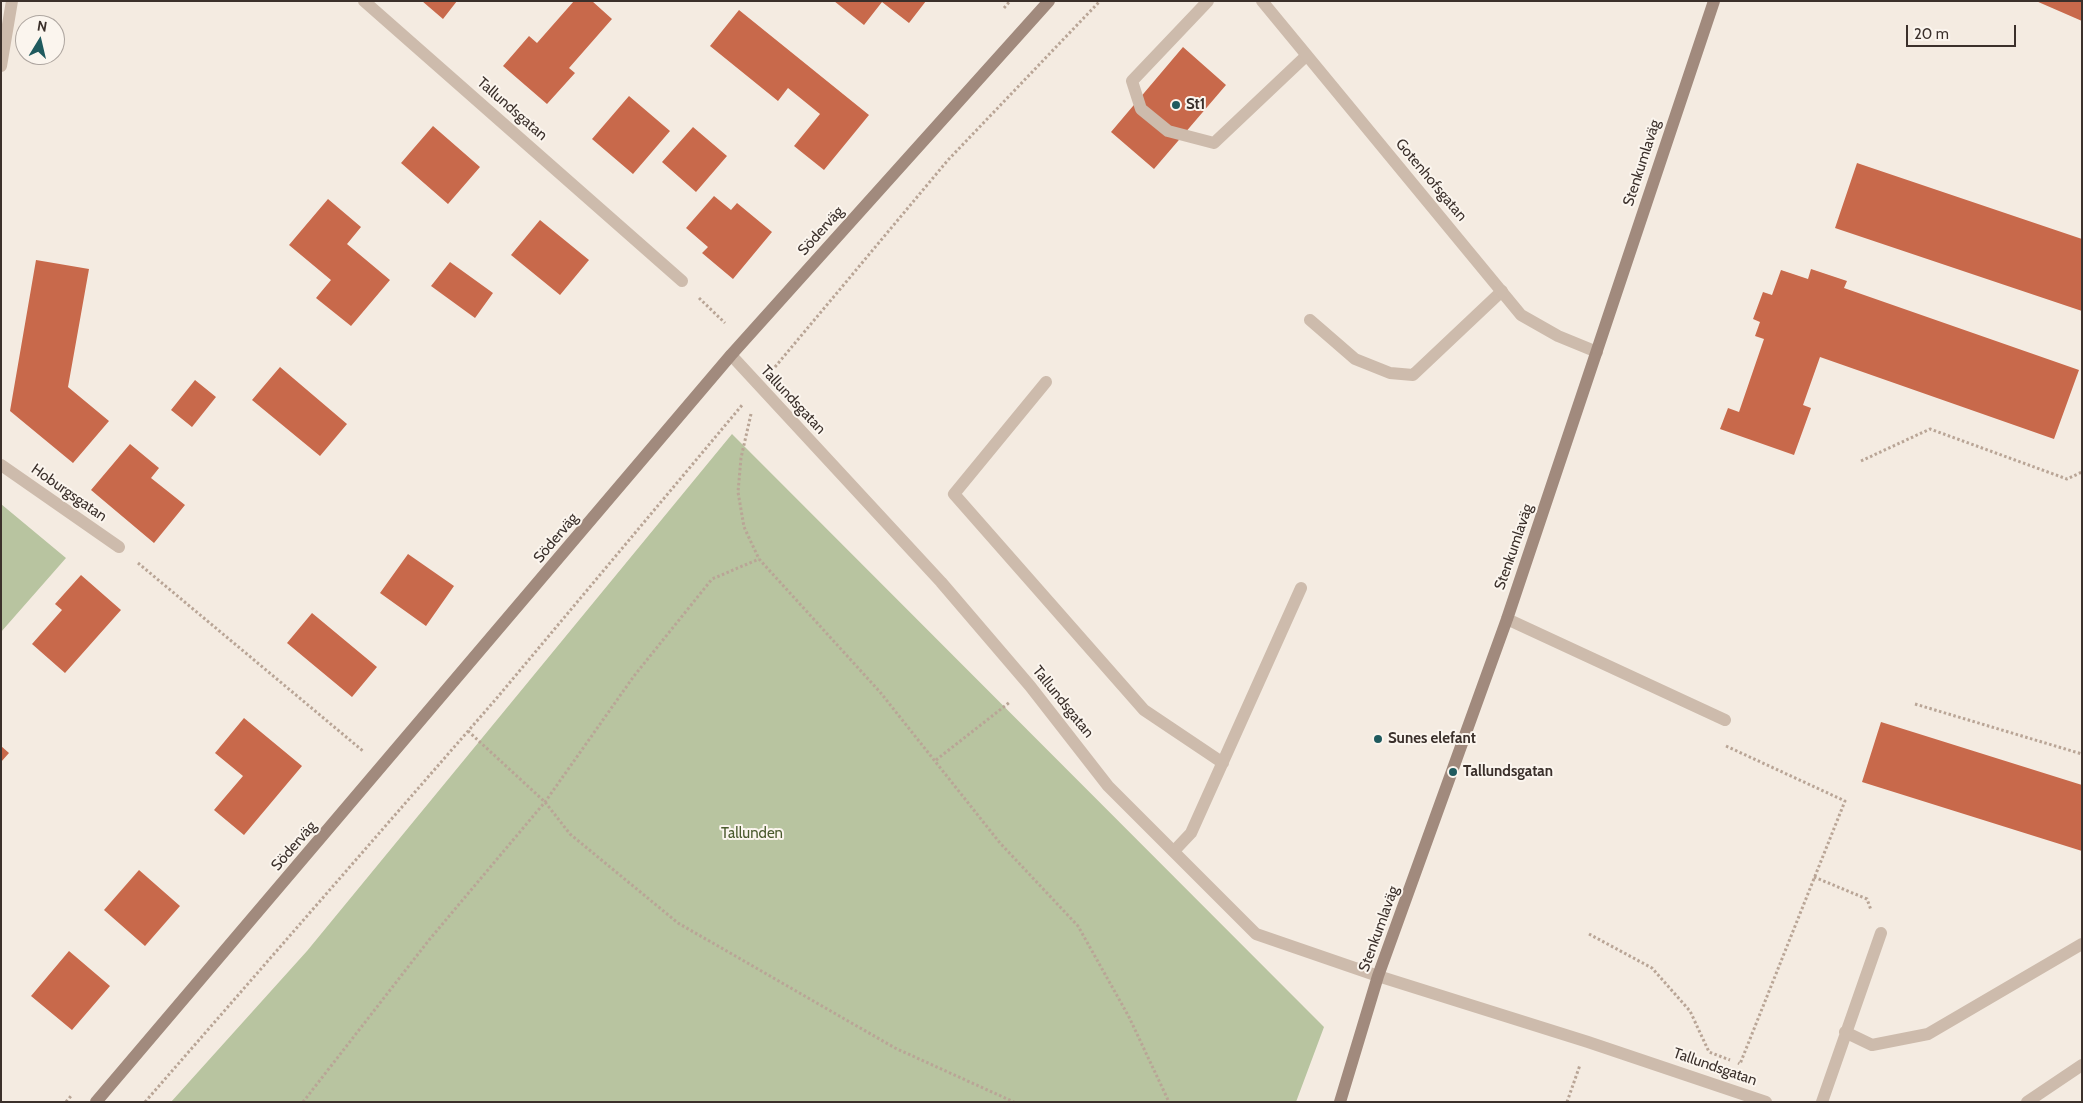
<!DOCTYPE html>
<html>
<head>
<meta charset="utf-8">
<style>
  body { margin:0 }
  #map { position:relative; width:2083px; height:1103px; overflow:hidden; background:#f4ebe1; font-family:Cabin,sans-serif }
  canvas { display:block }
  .frame { position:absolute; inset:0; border:2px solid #3b302b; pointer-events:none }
  .north { position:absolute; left:15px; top:15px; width:50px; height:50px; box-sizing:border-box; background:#fbf5ee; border:1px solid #aea6a0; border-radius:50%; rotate:9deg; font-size:14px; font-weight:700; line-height:20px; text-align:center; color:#3b302b }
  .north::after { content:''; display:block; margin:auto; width:18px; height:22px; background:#1f5a5e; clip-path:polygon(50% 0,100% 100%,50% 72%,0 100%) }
  .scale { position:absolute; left:1906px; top:25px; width:110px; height:22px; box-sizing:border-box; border:2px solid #3b302b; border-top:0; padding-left:6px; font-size:15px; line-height:18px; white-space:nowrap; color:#3b302b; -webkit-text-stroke:4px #fbf5ee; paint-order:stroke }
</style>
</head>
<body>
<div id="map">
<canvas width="2083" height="1103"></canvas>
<div class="frame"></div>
<div class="north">N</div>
<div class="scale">20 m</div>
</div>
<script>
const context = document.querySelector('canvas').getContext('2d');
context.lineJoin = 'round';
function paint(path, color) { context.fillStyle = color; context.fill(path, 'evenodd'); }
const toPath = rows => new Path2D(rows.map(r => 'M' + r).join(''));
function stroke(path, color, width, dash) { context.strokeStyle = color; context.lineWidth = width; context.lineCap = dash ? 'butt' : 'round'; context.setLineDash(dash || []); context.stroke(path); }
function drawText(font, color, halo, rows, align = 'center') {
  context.font = font + ' Cabin,sans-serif'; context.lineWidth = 4; context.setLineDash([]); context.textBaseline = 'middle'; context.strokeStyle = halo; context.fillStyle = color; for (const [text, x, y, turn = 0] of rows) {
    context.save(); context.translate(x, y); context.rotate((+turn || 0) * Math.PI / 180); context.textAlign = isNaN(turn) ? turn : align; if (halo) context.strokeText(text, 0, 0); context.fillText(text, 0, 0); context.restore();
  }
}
const green = toPath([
  [732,434,1324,1027,1296,1102,171,1102,307,951],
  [1,504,66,558,1,632]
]);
const building = toPath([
  [422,1,457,1,443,19],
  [574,1,592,1,612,19,569,68,575,73,547,104,503,66,529,36,537,43],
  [834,1,926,1,909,23,882,2,864,25],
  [2036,1,2082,1,2082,21],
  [739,10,869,115,824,170,794,146,820,114,788,88,778,101,710,46],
  [1183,47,1226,85,1154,169,1111,132],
  [629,96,670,131,633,174,592,139],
  [433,126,480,167,448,204,401,163],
  [693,127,727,156,696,192,662,162],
  [1857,163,2082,239,2082,311,1835,228],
  [714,196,731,210,737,203,772,232,733,279,702,253,708,247,686,228],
  [328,199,361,227,347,244,390,280,351,326,316,298,331,280,289,245],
  [540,220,589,260,560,295,511,255],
  [36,260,89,269,68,387,109,421,73,463,10,411],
  [450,262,493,293,475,318,431,286],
  [1811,269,1847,281,1844,288,2079,370,2054,439,1820,357,1803,405,1811,408,1794,455,1720,429,1728,408,1739,412,1764,339,1755,336,1760,322,1753,319,1763,292,1772,295,1781,270,1808,279],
  [280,367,347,424,320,456,252,400],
  [195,380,216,397,192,427,171,410],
  [130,444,159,468,151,478,185,505,154,543,91,490],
  [408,554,454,586,426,626,380,593],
  [81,575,121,610,65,673,32,644,62,610,55,604],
  [312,613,377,667,352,697,287,643],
  [244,718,302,766,244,835,214,810,243,776,215,753],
  [1881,722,2082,785,2082,851,1862,782],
  [1,746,9,753,1,762],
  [139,870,180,906,145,946,104,910],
  [69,951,110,986,72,1030,31,996]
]);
const path = toPath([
  [1004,8,1010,1],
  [699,298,725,323],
  [775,367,948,160,1100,1],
  [751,414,741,458,738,492,744,527,759,559,880,692,1000,843,1078,926,1129,1017,1169,1102],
  [1861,461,1930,429,2067,479,2082,472],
  [138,563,363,751],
  [1915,704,2082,754],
  [468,731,545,802,570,834,678,923,895,1048,1014,1102],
  [1726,746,1845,801,1740,1064,1738,1063],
  [936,760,1010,702],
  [1814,877,1867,899,1871,910],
  [1589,934,1652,968,1690,1011,1709,1052,1730,1060],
  [66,1102,71,1096],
  [145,1102,496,699,743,404],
  [303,1102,429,940,545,802,634,676,712,579,759,559],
  [1567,1102,1580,1065]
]);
const lane = toPath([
  [1208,1,1132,81,1141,109,1168,131,1214,143,1306,56],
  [1310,320,1355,359,1390,373,1413,375,1502,291],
  [1046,382,954,494,1144,710,1223,763],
  [1507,619,1725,720],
  [1174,851,1191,833,1301,588],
  [1845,1032,1872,1045,1928,1034,2082,944],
  [1822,1102,1881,933]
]);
const street = toPath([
  [364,1,682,281],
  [1262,1,1521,315,1558,336,1597,352],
  [1,66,12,1],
  [731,355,941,582,1030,686,1108,786,1256,934,1378,976,1588,1042,1766,1102],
  [1,465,119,547],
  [2027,1102,2082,1065]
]);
const secondary = toPath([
  [96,1102,731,355,1049,1],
  [1340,1102,1378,976,1507,619,1714,1]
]);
const markers = [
  [1176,105,5,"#1f5a5e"],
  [1378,739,5,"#1f5a5e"],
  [1453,772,5,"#1f5a5e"]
];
const poiNames = [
  ["St1",1186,105],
  ["Sunes elefant",1388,739],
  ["Tallundsgatan",1463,772]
];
const streetNames = [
  ["Tallundsgatan",512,109,41],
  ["Stenkumlaväg",1642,163,-72],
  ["Gotenhofsgatan",1431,180,50],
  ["Söderväg",821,231,-48],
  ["Tallundsgatan",793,400,47],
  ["Hoburgsgatan",69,493,35],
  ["Söderväg",556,538,-50],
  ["Stenkumlaväg",1514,547,-71],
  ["Tallundsgatan",1063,702,51],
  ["Söderväg",294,846,-49],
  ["Stenkumlaväg",1379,929,-70],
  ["Tallundsgatan",1715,1067,19]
];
const parkNames = [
  ["Tallunden",752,834]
];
paint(green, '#b8c4a0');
paint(building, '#c8694b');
stroke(path, '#b9a596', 3, [2.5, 2.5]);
stroke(lane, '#cdbbac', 12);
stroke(street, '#cdbbac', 12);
stroke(secondary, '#a18a7d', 12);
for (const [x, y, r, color] of markers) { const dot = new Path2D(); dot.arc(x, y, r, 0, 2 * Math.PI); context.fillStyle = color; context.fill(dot); stroke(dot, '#fbf5ee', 2); }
drawText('bold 15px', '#3b302b', '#fbf5ee', poiNames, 'left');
drawText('15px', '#3b302b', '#fbf5ee', streetNames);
drawText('15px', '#4a5a2e', '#fbf5ee', parkNames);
</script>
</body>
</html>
